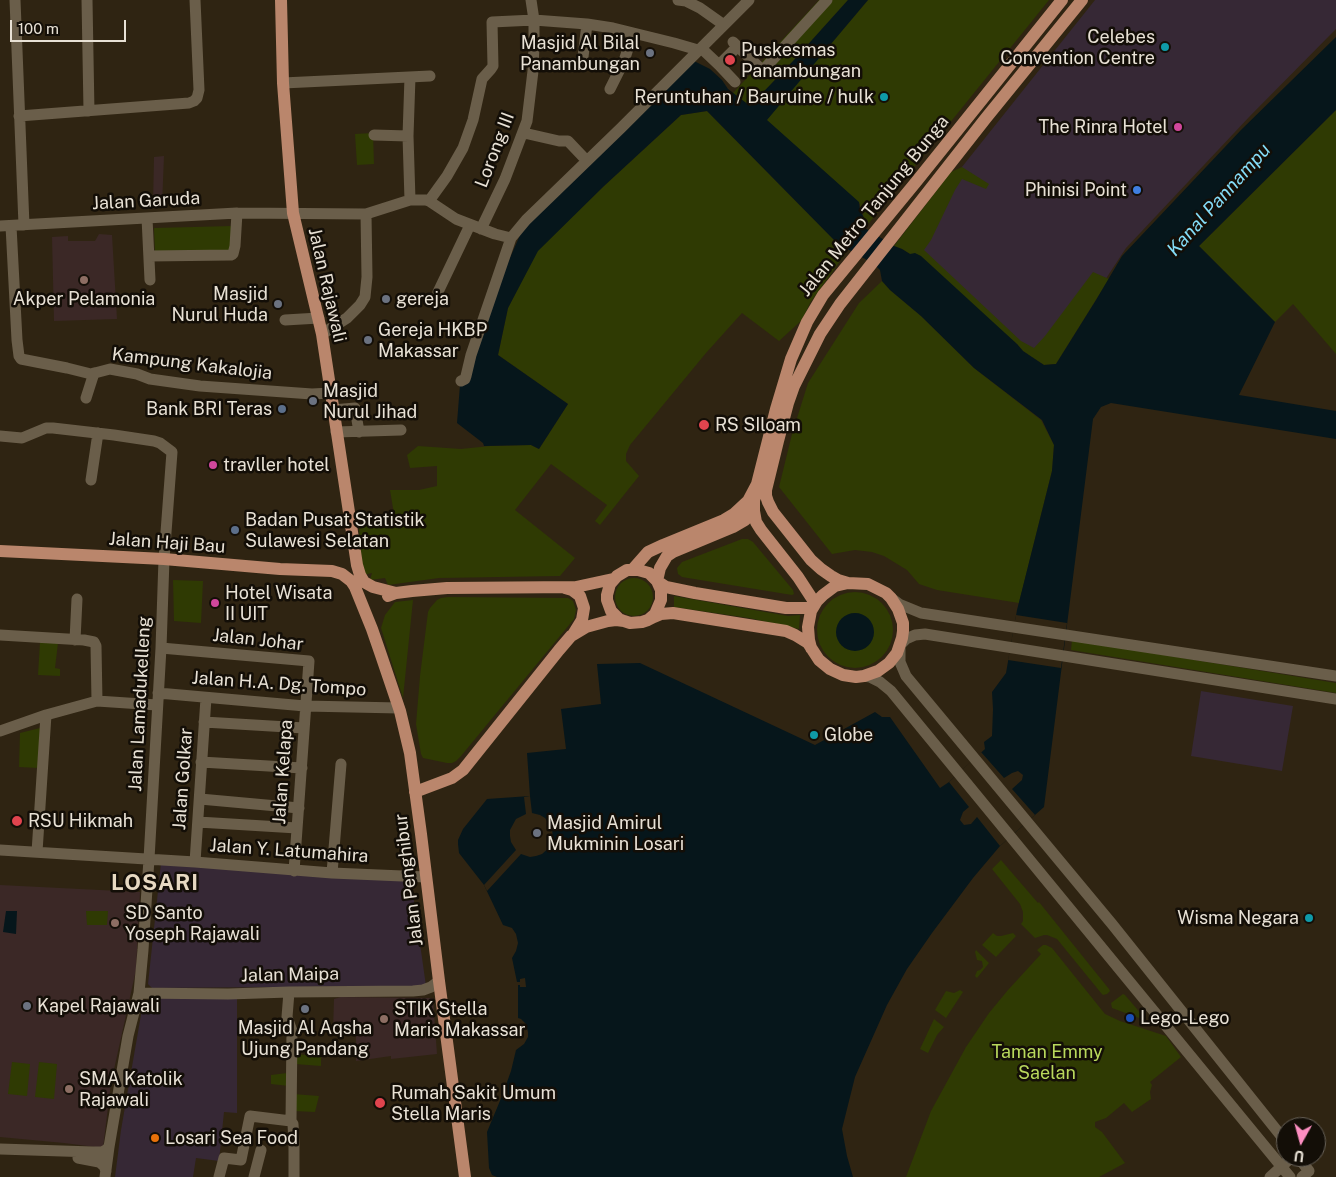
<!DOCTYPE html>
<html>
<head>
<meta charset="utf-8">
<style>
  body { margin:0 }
  #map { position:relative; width:1336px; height:1177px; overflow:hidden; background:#2f2412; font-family:"Public Sans",sans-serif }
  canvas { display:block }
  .north { position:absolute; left:1276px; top:1117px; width:50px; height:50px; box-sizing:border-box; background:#130e07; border:1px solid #686259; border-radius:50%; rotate:187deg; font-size:14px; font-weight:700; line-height:20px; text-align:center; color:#e8e1d5 }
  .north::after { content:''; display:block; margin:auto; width:18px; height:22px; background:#fd8ec1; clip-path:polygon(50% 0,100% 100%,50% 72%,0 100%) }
  .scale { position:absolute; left:10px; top:20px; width:116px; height:22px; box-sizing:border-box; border:2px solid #e8e1d5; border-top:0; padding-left:6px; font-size:15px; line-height:18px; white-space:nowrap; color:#e8e1d5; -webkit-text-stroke:4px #130e07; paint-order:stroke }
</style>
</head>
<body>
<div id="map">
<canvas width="1336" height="1177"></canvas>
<div class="north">U</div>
<div class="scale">100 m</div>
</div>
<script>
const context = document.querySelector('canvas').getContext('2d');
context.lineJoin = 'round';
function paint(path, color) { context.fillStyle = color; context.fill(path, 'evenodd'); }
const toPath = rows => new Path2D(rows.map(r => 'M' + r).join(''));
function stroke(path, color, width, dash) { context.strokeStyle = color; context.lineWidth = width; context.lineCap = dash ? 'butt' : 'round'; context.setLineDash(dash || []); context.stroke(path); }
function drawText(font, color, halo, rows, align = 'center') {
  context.font = font + ' "Public Sans",sans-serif'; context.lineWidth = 5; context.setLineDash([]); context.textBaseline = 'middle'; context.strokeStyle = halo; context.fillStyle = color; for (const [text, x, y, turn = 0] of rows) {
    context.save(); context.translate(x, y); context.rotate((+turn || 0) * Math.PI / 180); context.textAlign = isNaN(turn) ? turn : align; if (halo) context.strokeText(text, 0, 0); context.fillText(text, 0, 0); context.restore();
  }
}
const commercial = toPath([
  [1095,0,1336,0,1336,29,1250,116,1126,248,1069,335,1037,357,907,242,938,197],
  [1201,691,1293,706,1282,771,1191,756],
  [161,863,411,880,426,986,152,988,148,984],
  [152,997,237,998,237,1113,224,1112,219,1161,196,1158,193,1177,115,1177,121,1130,142,1009]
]);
const education = toPath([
  [164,156,162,206,153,205,154,157],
  [99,234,112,235,117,319,54,321,52,237,68,236,68,241,95,241],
  [0,885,140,892,136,970,111,1083,103,1148,64,1143,0,1137],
  [341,997,433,998,437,1054,391,1059,391,1056,356,1061,356,1031,333,1031,334,999]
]);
const green = toPath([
  [819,0,848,0,794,60,750,106,733,93],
  [868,0,1049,0,865,228,863,214,860,210,860,204,766,120],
  [1336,110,1336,354,1293,304,1275,322,1199,246],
  [707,111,837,243,848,250,810,303,802,320,779,341,742,313,706,353,630,445,626,454,626,461,639,476,600,525,595,521,607,505,551,464,515,510,575,558,560,576,439,578,388,585,385,578,370,580,372,573,363,575,358,518,394,514,390,490,419,490,437,486,437,466,410,468,407,455,418,446,461,449,490,446,531,445,539,449,568,404,498,355,508,308,537,251,604,186,681,115],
  [373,133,374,164,357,165,355,134],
  [962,167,989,184,986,189,962,179,955,190,931,240,924,250,1021,341,1034,348,1045,336,1093,272,1109,279,1056,364,1044,365,1030,356,1023,351,1017,344,910,254,902,249,894,246,951,172],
  [233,226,232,252,155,253,154,228],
  [882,281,890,290,921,316,974,368,1041,420,1054,445,1052,471,1019,603,937,590,919,584,907,570,884,556,872,552,855,550,832,554,779,487,792,434,808,383,859,303],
  [742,539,748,539,753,542,793,590,794,594,792,595,688,578,682,577,678,574,677,568,682,562],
  '615 597a19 19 0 1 1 38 0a19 19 0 1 1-38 0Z',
  [173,580,203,581,201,623,174,621],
  '817 630a38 38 0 1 1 76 0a38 38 0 1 1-76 0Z',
  [674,596,788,616,800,615,799,629,749,618,674,607],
  [448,597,568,598,573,601,576,610,574,619,461,756,456,761,452,763,447,763,423,758,421,754,416,724,420,676,428,612,430,608,437,600,441,598],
  [413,600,403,698,381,628,385,615,395,602],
  [1072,640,1336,683,1336,693,1071,650],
  [40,642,58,643,55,668,60,669,60,676,38,675],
  [40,728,39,768,19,767,20,733],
  [1001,860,1038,903,1039,902,1109,989,1110,991,1107,994,1103,995,1101,993,1057,939,1047,935,1044,935,1035,938,1021,924,1023,921,1023,912,1020,904,992,869],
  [86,911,108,911,107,925,87,925],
  [993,933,997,936,1001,936,1013,933,1016,936,996,957,982,945],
  [1043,945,1046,945,1052,948,1105,1014,1120,1021,1166,1036,1181,1057,1150,1082,1152,1085,1150,1092,1151,1099,1132,1112,1124,1103,1106,1118,1095,1122,1095,1127,1102,1132,1125,1163,1099,1177,906,1177,931,1111,966,1047,989,1013,1008,990,1041,954,1037,950],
  [976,950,989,963,977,978,975,976,977,971,980,970,983,967,982,961,977,960,975,952],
  [960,990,963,992,946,1018,935,1010,946,991,954,993],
  [1123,994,1125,995,1143,1016,1142,1017,1139,1018,1112,1008,1111,1003],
  [934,1019,944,1027,937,1035,928,1053,920,1049],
  [320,1047,321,1047,321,1066,295,1064,295,1054,319,1056],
  [12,1062,30,1064,27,1096,8,1094],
  [39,1062,57,1064,54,1099,35,1097],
  [287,1073,289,1086,271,1084,271,1075],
  [293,1094,319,1096,315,1112,294,1111]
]);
const water = toPath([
  [848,0,868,0,767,120,859,202,860,210,864,218,865,228,894,246,902,249,910,254,915,253,921,256,1017,344,1023,351,1044,365,1056,364,1096,300,1122,256,1241,130,1336,37,1336,110,1199,246,1275,322,1239,395,1336,411,1336,439,1111,403,1101,407,1093,419,1044,807,1000,846,973,878,932,933,907,969,887,1005,855,1077,842,1129,847,1156,853,1177,497,1177,492,1175,489,1168,487,1132,502,1096,511,1071,516,1050,524,1044,528,1037,528,1032,526,1024,521,1019,518,1018,518,985,520,985,520,987,526,987,525,978,520,979,520,982,517,982,512,958,516,951,518,943,516,934,512,928,503,925,484,885,459,853,458,844,458,840,463,829,487,799,530,796,527,753,566,749,561,709,601,704,597,664,640,663,815,745,875,712,882,717,890,717,940,788,949,782,985,749,984,742,992,736,993,709,992,692,1006,673,1017,610,1052,471,1054,445,1042,420,974,368,921,316,890,290,882,281,880,270,874,264,837,243,707,111,681,115,604,186,538,251,508,308,498,355,568,404,539,449,531,445,484,446,483,443,457,423,460,385,509,260,521,233,529,222,694,61,710,69,722,80,728,89,750,106,794,60],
  '836 632a19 19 0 1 1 38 0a19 19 0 1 1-38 0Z',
  [6,911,17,911,16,934,3,932]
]);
const pier = toPath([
  [1016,615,1067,623,1061,668,1008,660],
  [981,752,1004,778,1012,773,1018,771,1023,775,1022,780,1012,789,1035,815,1000,846,977,817,971,824,964,825,960,820,963,812,969,807,949,782],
  [530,796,532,813,540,815,545,818,552,828,553,840,551,846,542,854,536,856,530,857,521,854,487,891,484,885,516,850,511,842,510,836,510,830,516,819,526,814,524,797]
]);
const minor = toPath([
  [15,0,24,225],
  [87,0,89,111],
  [678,0,686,1,700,8,724,25],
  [733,42,760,68,765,68,827,0],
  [701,48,719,65],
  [733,51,719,65,735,82],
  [582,65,587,24],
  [410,77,408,136,410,200],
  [283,83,430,76],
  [610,89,624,61,633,33],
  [19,116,189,103,194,101,197,98,199,90,195,0],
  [524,133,559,141,568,141,587,161],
  [374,135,408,136],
  [429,201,447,176,463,148,473,120,482,79,491,69,493,66,492,22,534,20,587,24,613,28,674,43,698,50],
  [366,214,410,200,426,200,429,201,456,219,495,234,511,238,526,220,621,128,749,0],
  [147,218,150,280],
  [0,226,237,213,366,214,367,277,365,297,360,305,347,318,322,334],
  [11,226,17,340,19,356,21,359,67,368,91,374,110,369,137,374,150,379,200,386,312,394,331,393],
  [481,229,505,179,527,121,533,71,534,45,534,20,531,0],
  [149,256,231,255,233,254,235,246,237,213],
  [438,292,470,225],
  [285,320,319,318],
  [461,381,465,379,466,376,471,355,511,238],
  [86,398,94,373],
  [333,410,355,408,359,432],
  [336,432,401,430],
  [0,436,22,438,46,428,53,428,114,435,154,441,160,443,172,452,164,559,161,648,149,859,143,950,139,993,128,1036,109,1147,105,1177],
  [91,480,98,433],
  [891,598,899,604,921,613,1336,676],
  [0,635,84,640,94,642,96,646,97,701],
  [75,640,77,599],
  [161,648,309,661,294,871],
  [864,676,870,677,880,682,891,691,1290,1177],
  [158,693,305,706,399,708],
  [204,722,304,728],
  [0,731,46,715,97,701,157,705],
  [201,762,302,768],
  [200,799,299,808],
  [198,822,297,828],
  [0,850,195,862,332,873,426,877],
  [37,852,46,715],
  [195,862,206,698],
  [332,873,341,764],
  [139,993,228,994,289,992,413,991,423,990,431,987,439,981],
  [291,1121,293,1124,294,1143,294,1177],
  [1286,1142,1112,924,906,676,900,662,900,645,906,639,915,635,925,634,1336,699],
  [0,1149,93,1152,102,1152,106,1150,109,1147],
  [1298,1157,1309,1171,1302,1177],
  [78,1158,99,1162,104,1166,106,1171],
  [219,1177,224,1158,241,1160,250,1116,291,1121,292,1031,287,1017,289,992],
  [254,1177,261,1150],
  [1270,1177,1292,1157]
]);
const major = toPath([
  [281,0,283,83,293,213,322,334,357,565,360,575,364,582,373,587,396,593],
  [754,511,745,520,733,527,673,552,667,556,660,568,657,581,666,587,695,593,786,608,807,608,814,606,813,600,798,577,761,530,756,522,754,511,754,501,756,492],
  [0,551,164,559,280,569,332,571,342,574,351,581,355,587,372,629,381,655,400,711,410,753,421,834,439,981,465,1177],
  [633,569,648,552,663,545,724,520,734,514,748,501,757,484,776,409,791,359,807,322,823,295,916,182,1062,0],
  [848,583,838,580,831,576,821,569,811,560,773,512,768,502,766,496,766,490,778,441,788,403,794,386,820,334,840,304,986,118,1082,0],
  [565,588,572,590,580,596,584,608,582,620,574,633],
  [388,596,396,593,412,591,447,588,576,587,613,579],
  [648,620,655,614,661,600,661,590,657,581,649,573,638,570,627,570,617,576,610,584,607,595,607,600,611,611,619,619,624,621,630,623,642,622,648,620,654,617,661,614,673,613,786,631,795,635,808,643,819,660,830,669,843,675,856,677,864,676,878,671,889,663,897,653,902,638,903,631,903,623,898,609,891,598,886,593,868,584,848,583,835,586,823,595,817,601,811,611,808,627,809,640,811,648],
  [415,792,452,778,463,770,559,650,571,636,586,627,608,621,616,620,624,621]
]);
const markers = [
  [1165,47,5,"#0f9aa8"],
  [650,53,5,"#6b7280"],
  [730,60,6,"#e0444e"],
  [884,97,5,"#0f9aa8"],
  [1178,127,5,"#d1479c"],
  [1137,190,5,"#3f7fe0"],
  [84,280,5,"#8d6e63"],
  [386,299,5,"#6b7280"],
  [278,304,5,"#6b7280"],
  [368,340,5,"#6b7280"],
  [313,401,5,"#6b7280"],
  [282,409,5,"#5c6f8a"],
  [704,425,6,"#e0444e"],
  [213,465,5,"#d1479c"],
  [235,530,5,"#5c6f8a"],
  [215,603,5,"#d1479c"],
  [814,735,5,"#0f9aa8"],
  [17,821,6,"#e0444e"],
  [537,833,5,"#6b7280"],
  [1309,918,5,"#0f9aa8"],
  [115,923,5,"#8d6e63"],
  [27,1006,5,"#6b7280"],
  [305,1009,5,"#6b7280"],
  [1130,1018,5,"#1a4fb4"],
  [384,1019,5,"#8d6e63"],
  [69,1089,5,"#8d6e63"],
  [380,1103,6,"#e0444e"],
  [155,1138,5,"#e8710a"]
];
const poiNames = [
  ["Celebes",1155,37,"right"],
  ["Convention Centre",1155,58,"right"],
  ["Masjid Al Bilal",640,43,"right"],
  ["Panambungan",640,64,"right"],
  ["Puskesmas",741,50],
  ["Panambungan",741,71],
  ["Reruntuhan / Bauruine / hulk",874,97,"right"],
  ["The Rinra Hotel",1168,127,"right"],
  ["Phinisi Point",1127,190,"right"],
  ["Masjid",268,294,"right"],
  ["Nurul Huda",268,315,"right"],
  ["Akper Pelamonia",84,299,"center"],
  ["gereja",396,299],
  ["Gereja HKBP",378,330],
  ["Makassar",378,351],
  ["Masjid",323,391],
  ["Nurul Jihad",323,412],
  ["Bank BRI Teras",272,409,"right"],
  ["RS SIloam",715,425],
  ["travller hotel",223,465],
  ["Badan Pusat Statistik",245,520],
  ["Sulawesi Selatan",245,541],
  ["Hotel Wisata",225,593],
  ["II UIT",225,614],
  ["Globe",824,735],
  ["RSU Hikmah",28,821],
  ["Masjid Amirul",547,823],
  ["Mukminin Losari",547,844],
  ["SD Santo",125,913],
  ["Yoseph Rajawali",125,934],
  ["Wisma Negara",1299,918,"right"],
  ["Kapel Rajawali",37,1006],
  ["STIK Stella",394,1009],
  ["Maris Makassar",394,1030],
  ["Lego-Lego",1140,1018],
  ["Masjid Al Aqsha",305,1028,"center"],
  ["Ujung Pandang",305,1049,"center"],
  ["SMA Katolik",79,1079],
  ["Rajawali",79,1100],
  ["Rumah Sakit Umum",391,1093],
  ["Stella Maris",391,1114],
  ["Losari Sea Food",165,1138]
];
const streetNames = [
  ["Lorong III",495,150,-69],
  ["Jalan Garuda",146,201,-3],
  ["Jalan Metro Tanjung Bunga",874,206,-51],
  ["Jalan Rajawali",327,285,77],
  ["Kampung Kakalojia",192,364,7],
  ["Jalan Haji Bau",167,543,4],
  ["Jalan Johar",258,640,6],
  ["Jalan H.A. Dg. Tompo",279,684,4],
  ["Jalan Lamadukelleng",140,704,-87],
  ["Jalan Kelapa",283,772,-86],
  ["Jalan Golkar",183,779,-86],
  ["Jalan Y. Latumahira",289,851,4],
  ["Jalan Penghibur",409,880,-97],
  ["Jalan Maipa",290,975,-1]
];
const parkNames = [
  ["Taman Emmy",1047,1052],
  ["Saelan",1047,1073]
];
const waterNames = [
  ["Kanal Pannampu",1219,200,-48]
];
const districtNames = [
  ["LOSARI",155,883]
];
paint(commercial, '#362835');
paint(education, '#3b2826');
paint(green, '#2f3a03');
paint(water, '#06161b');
paint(pier, '#2f2412');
stroke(minor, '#6a5e4a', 11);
stroke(major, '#ba866c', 12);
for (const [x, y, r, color] of markers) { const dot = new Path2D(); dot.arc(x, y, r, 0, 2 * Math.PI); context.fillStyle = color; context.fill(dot); stroke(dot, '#130e07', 2); }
drawText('18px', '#e8e1d5', '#130e07', poiNames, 'left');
drawText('18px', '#e8e1d5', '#130e07', streetNames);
drawText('18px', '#b9d85c', '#130e07', parkNames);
drawText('italic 19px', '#84dcf7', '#130e07', waterNames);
context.letterSpacing = '1px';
drawText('bold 22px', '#e7d9c2', '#130e07', districtNames);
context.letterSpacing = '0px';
</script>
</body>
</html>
